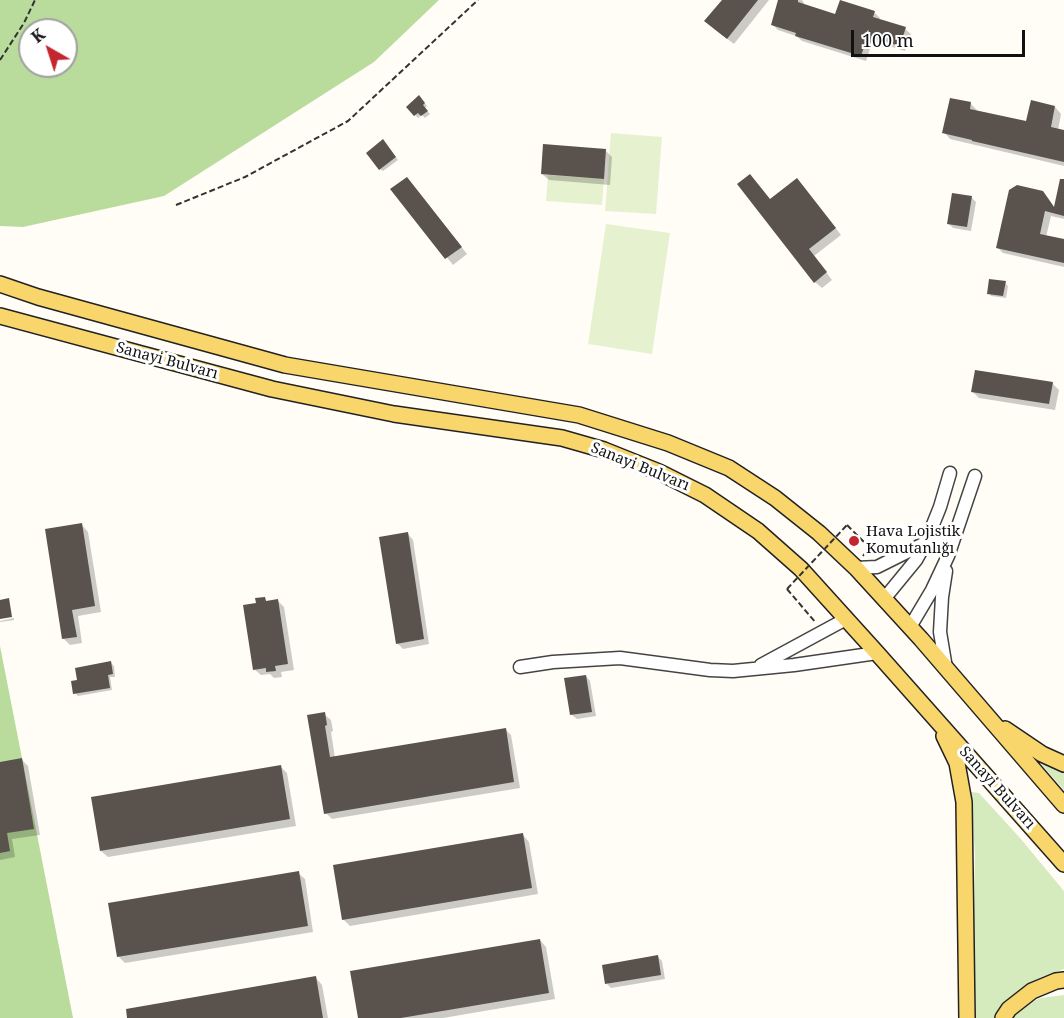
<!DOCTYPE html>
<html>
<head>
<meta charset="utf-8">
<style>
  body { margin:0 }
  #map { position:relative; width:1064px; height:1018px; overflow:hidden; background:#fffdf5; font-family:"Noto Serif",serif }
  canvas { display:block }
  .north { position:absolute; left:18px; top:18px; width:60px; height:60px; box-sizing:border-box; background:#fff; border:2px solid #a0a0a0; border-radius:50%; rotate:321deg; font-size:16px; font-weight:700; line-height:24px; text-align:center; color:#111 }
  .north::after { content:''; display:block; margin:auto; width:21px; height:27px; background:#c4262e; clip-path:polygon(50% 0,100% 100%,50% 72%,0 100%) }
  .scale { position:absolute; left:851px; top:30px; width:174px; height:27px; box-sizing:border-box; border:3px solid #111; border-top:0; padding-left:8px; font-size:18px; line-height:21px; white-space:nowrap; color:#111; -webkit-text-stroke:4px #fff; paint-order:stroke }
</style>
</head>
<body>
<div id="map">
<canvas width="1064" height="1018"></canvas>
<div class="north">K</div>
<div class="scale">100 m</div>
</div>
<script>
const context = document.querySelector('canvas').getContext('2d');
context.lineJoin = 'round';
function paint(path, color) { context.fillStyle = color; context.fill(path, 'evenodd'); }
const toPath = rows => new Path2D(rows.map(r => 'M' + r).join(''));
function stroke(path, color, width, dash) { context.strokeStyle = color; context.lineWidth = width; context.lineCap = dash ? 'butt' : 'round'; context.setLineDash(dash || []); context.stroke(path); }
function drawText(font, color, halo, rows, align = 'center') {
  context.font = font + ' "Noto Serif",serif'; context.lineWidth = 6; context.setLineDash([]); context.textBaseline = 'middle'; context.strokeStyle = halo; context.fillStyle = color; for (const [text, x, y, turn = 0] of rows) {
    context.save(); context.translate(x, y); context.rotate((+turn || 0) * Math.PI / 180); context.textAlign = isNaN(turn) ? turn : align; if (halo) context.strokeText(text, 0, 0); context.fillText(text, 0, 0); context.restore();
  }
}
const green = toPath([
  [1036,758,1054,769,1064,773,1064,790],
  [971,792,979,793,1020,838,1064,891,1064,969,1041,977,1030,983,1010,1000,998,1018,972,1018,975,855],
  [1064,995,1064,1018,1012,1018,1024,1005,1041,998]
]);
const forest = toPath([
  [0,0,439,0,374,62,164,196,23,227,0,226],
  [30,30,66,30,66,66,30,66],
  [0,646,73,1018,0,1018]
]);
const pitch = toPath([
  [611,133,662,137,656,214,605,211],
  [548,175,604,179,602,205,546,201],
  [606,224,670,233,652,354,588,344]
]);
const shadow = toPath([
  [723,0,769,0,734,44,713,28],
  [780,0,802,0,804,3,803,6,836,16,874,12,880,18,879,21,905,29,911,34,905,51,879,43,877,48,871,46,866,61,802,41,796,36,778,30,772,24],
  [419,97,427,106,425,108,430,114,425,118,422,115,418,118,408,107],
  [971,104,977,110,977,112,1027,123,1055,107,1061,114,1058,130,1064,131,1064,166,950,139,944,132],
  [385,144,398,160,383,171,380,169],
  [605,150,612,157,610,185,549,180,542,174],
  [413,185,467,254,453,265,393,190],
  [803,186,841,235,814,256,832,280,822,288,815,282,770,201],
  [1042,192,1048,198,1055,208,1064,198,1064,219,1051,216,1046,237,1064,241,1064,267,1003,253,998,248],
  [971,197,976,202,971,231,953,228,948,223],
  [1005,283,1008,286,1006,298,991,296,989,293],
  [1052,383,1059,390,1055,410,979,398,973,392],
  [82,525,88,532,101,612,78,616,82,643,70,645,64,639],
  [408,534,413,540,429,644,403,649,397,643],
  [264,599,268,602,278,601,284,607,294,670,281,672,282,677,274,678,270,674,261,675,254,669,258,604],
  [14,618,14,620,0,622,0,621],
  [111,663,114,666,115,677,110,677,112,690,78,696,75,693],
  [586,676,590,681,596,716,577,719,572,715,566,679],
  [324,714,331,720,333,731,331,732,335,758,505,729,511,735,520,788,332,819,326,813],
  [22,760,28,766,40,835,12,839,15,857,0,860,0,764],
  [281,767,287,773,296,826,108,857,101,851],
  [523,835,529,842,538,894,350,926,343,919],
  [298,873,305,879,313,932,125,963,119,957,110,904],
  [540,940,546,947,555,999,443,1018,359,1018],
  [658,957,662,961,665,979,611,988,607,984],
  [316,978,322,985,328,1018,129,1018]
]);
const building = toPath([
  [722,0,758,0,727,39,704,21],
  [778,0,798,0,798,2,835,14,840,0,875,11,873,17,906,27,900,46,873,38,872,43,866,41,861,56,795,36,796,33,771,25],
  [419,95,425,103,423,105,428,111,421,116,418,113,414,116,406,107],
  [950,98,971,102,970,109,1026,121,1031,100,1055,106,1051,127,1064,130,1064,162,972,141,972,140,942,133],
  [383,139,396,157,379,170,366,153],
  [543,144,606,149,604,179,541,174],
  [750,174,770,199,797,178,836,228,809,249,827,272,814,283,737,184],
  [407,177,462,247,445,259,390,189],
  [1060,179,1064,179,1064,216,1045,211,1040,234,1064,239,1064,263,996,248,1009,190,1017,185,1043,191,1054,207],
  [952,193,972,196,967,227,947,224],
  [989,279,1006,281,1003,296,987,294],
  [975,370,1053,382,1049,404,971,392],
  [82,523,95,606,72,610,77,637,62,639,45,529],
  [408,532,424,639,396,644,379,537],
  [265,597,266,601,278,599,288,664,275,666,276,671,266,672,266,668,253,670,243,605,256,603,255,598],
  [9,598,12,617,0,619,0,600],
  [111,661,113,674,108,675,110,688,73,694,71,681,77,680,75,668],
  [586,675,592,712,570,715,564,678],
  [325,712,327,725,325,726,330,757,506,728,514,782,324,814,307,715],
  [22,758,34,829,7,833,10,851,0,853,0,762],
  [281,765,290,819,100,851,91,797],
  [523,833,532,888,342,920,333,865],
  [299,871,308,926,117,957,108,903],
  [540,939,549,993,401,1018,358,1018,350,971],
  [658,955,661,975,605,984,602,965],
  [316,976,323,1018,127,1018,126,1009]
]);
const path = toPath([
  [0,60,24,23,35,0],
  [176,205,245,177,348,121,478,0],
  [847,525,869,547,863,556],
  [787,589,816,623]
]);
const minor = toPath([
  [856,568,877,567,925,543],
  [884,599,916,560,926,542,940,507,950,473],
  [910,627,932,590,948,556,975,476],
  [761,665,846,619],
  [520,667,553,662,620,658,710,670,733,671,794,665,877,653],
  [946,668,940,632,942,597,946,571]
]);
const major = toPath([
  [0,284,38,297,285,365,579,415,668,443,729,468,775,498,819,533,856,568,921,639,1064,805],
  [0,316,272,389,394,414,562,438,604,450,659,472,705,495,758,531,801,569,877,653,1064,864],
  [1005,729,1042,754,1064,764],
  [944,736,957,763,964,802,967,1018],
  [1003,1018,1009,1009,1032,991,1056,981,1064,980]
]);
const pathBridge = toPath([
  [787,589,847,525]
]);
const markers = [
  [854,541,6,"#c4262e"]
];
const streetNames = [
  ["Sanayi Bulvarı",167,361,15],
  ["Sanayi Bulvarı",640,467,22],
  ["Sanayi Bulvarı",997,788,48]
];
const poiNames = [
  ["Hava Lojistik",866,532],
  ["Komutanlığı",866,549]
];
paint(green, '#d5ebbd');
paint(forest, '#b9dc9c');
paint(pitch, '#e6f2cf');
paint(shadow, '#0003');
paint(building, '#5a524d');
stroke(minor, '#444', 15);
stroke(major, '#222', 18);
stroke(path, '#333', 2, [6, 3]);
stroke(minor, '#fff', 12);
stroke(major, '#f9d66b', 15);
stroke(pathBridge, '#333', 2, [6, 3]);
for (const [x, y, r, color] of markers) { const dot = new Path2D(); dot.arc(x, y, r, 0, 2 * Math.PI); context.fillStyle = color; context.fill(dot); stroke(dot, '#fff', 2); }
drawText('15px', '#111', '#fff', streetNames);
drawText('15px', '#111', '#fff', poiNames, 'left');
</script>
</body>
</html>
